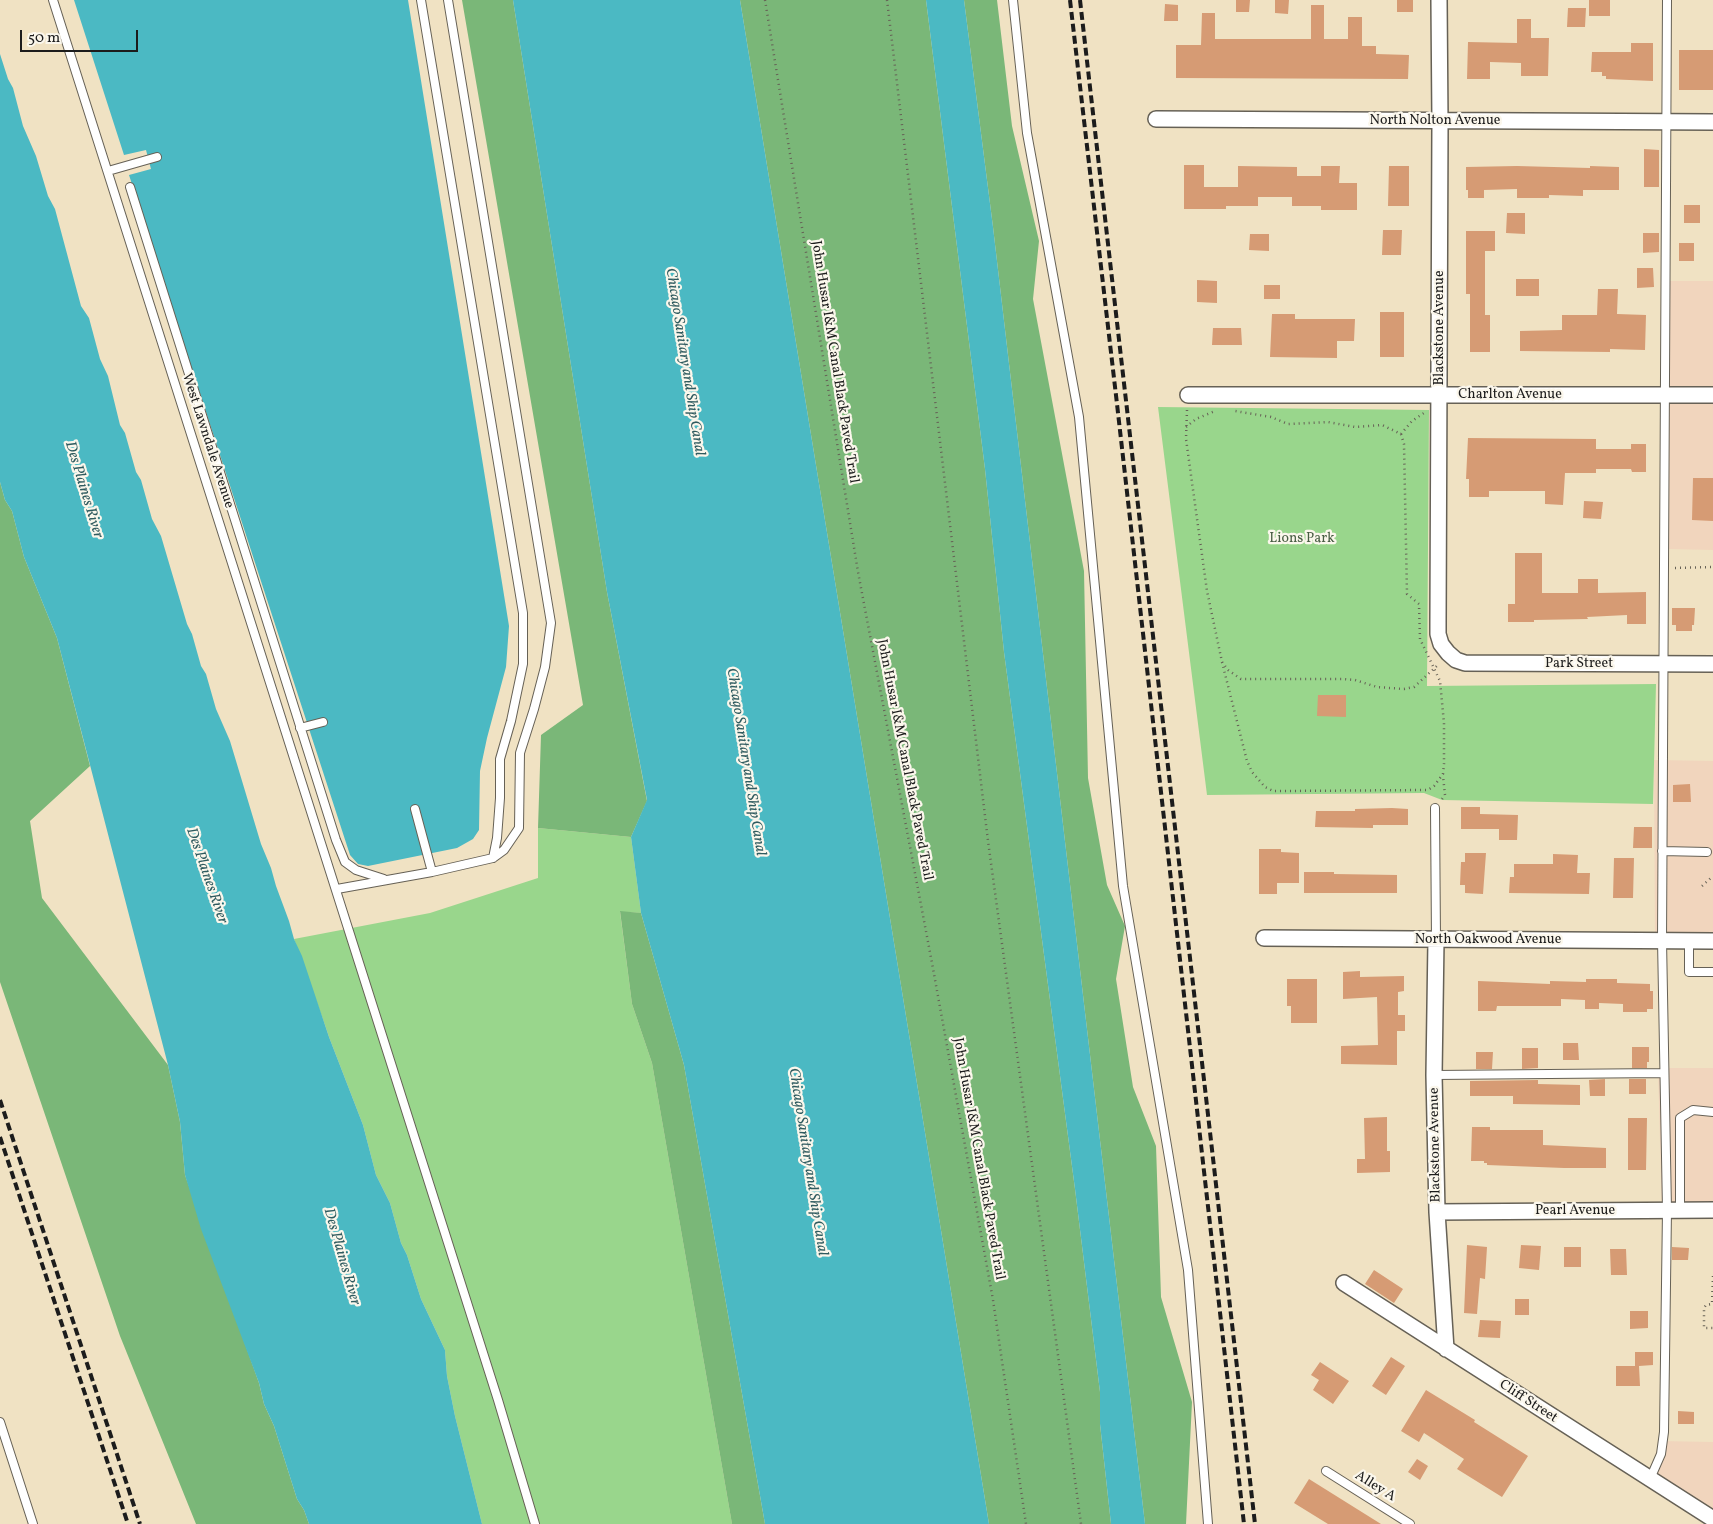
<!DOCTYPE html>
<html>
<head>
<meta charset="utf-8">
<style>
  body { margin:0 }
  #map { position:relative; width:1713px; height:1524px; overflow:hidden; background:#f0e2c3; font-family:Vollkorn,serif }
  canvas { display:block }
  .scale { position:absolute; left:20px; top:30px; width:118px; height:22px; box-sizing:border-box; border:2px solid #1c1c1c; border-top:0; padding-left:6px; font-size:15px; line-height:18px; white-space:nowrap; color:#1c1c1c; -webkit-text-stroke:4px #fbf7ec; paint-order:stroke }
</style>
</head>
<body>
<div id="map">
<canvas width="1713" height="1524"></canvas>
<div class="scale">50 m</div>
</div>
<script>
const context = document.querySelector('canvas').getContext('2d');
context.lineJoin = 'round';
function paint(path, color) { context.fillStyle = color; context.fill(path, 'evenodd'); }
const toPath = rows => new Path2D(rows.map(r => 'M' + r).join(''));
function stroke(path, color, width, dash) { context.strokeStyle = color; context.lineWidth = width; context.lineCap = dash ? 'butt' : 'round'; context.setLineDash(dash || []); context.stroke(path); }
function drawText(font, color, halo, rows, align = 'center') {
  context.font = font + ' Vollkorn,serif'; context.lineWidth = 4.5; context.setLineDash([]); context.textBaseline = 'middle'; context.strokeStyle = halo; context.fillStyle = color; for (const [text, x, y, turn = 0] of rows) {
    context.save(); context.translate(x, y); context.rotate((+turn || 0) * Math.PI / 180); context.textAlign = isNaN(turn) ? turn : align; if (halo) context.strokeText(text, 0, 0); context.fillText(text, 0, 0); context.restore();
  }
}
const built = toPath([
  [1661,281,1713,281,1713,550,1669,549],
  [1654,760,1713,761,1713,945,1655,945],
  [1658,1068,1713,1068,1713,1215,1662,1215],
  [1659,1441,1713,1442,1713,1515,1650,1476]
]);
const green = toPath([
  [1158,407,1429,410,1427,686,1656,684,1653,804,1442,800,1424,793,1207,795],
  [538,828,631,837,641,913,620,912,632,1004,652,1063,732,1524,482,1524,455,1416,447,1376,445,1350,421,1299,407,1255,401,1243,390,1203,376,1175,363,1125,329,1037,325,1025,294,939,430,913,538,878]
]);
const forest = toPath([
  [462,0,513,0,607,592,647,801,631,837,538,828,541,735,583,705],
  [740,0,926,0,985,469,1004,652,1075,1189,1100,1392,1100,1424,1111,1524,989,1524],
  [964,0,997,0,1012,126,1039,241,1033,299,1084,571,1088,778,1107,885,1125,926,1116,979,1133,1087,1156,1146,1161,1297,1192,1402,1186,1524,1145,1524,993,227],
  [0,482,5,500,12,511,24,557,57,638,90,766,30,821,42,898,168,1065,180,1122,185,1175,259,1383,264,1404,274,1426,297,1499,304,1510,309,1524,196,1524,120,1336,0,982],
  [620,911,641,913,684,1065,765,1524,732,1524,652,1063,632,1004]
]);
const water = toPath([
  [74,0,408,0,509,626,506,667,487,738,480,771,479,830,473,839,457,848,368,866,358,864,350,855,129,175,151,169,146,150,124,155],
  [513,0,740,0,989,1524,765,1524,684,1065,641,913,631,837,647,800,607,592],
  [926,0,964,0,993,227,1145,1524,1111,1524,1100,1424,1100,1392,1075,1189,1004,652,985,469],
  [0,54,8,79,13,88,23,126,36,156,48,196,55,209,81,306,89,318,100,359,108,376,120,425,125,433,136,472,141,480,152,519,161,536,187,624,192,634,201,666,206,674,216,709,230,741,261,844,271,868,276,886,289,921,294,939,302,956,329,1037,363,1125,376,1175,390,1203,401,1243,407,1255,421,1299,445,1350,447,1376,455,1416,482,1524,309,1524,304,1510,297,1499,274,1426,264,1404,259,1383,201,1229,185,1175,180,1122,168,1065,57,638,24,557,12,511,5,500,0,482]
]);
const building = toPath([
  [1236,0,1250,0,1249,12,1236,12],
  [1275,0,1289,0,1288,14,1275,13],
  [1397,0,1413,0,1413,12,1397,12],
  [1589,0,1610,0,1610,16,1589,16],
  [1165,4,1178,5,1178,21,1164,21],
  [1311,5,1324,5,1324,39,1348,39,1348,17,1362,17,1362,46,1376,46,1376,54,1409,55,1408,79,1176,78,1176,45,1201,45,1202,13,1215,13,1215,39,1311,39],
  [1568,8,1586,8,1585,27,1567,27],
  [1517,19,1531,19,1531,38,1549,38,1548,76,1521,76,1521,63,1490,62,1490,79,1467,79,1468,42,1517,43],
  [1631,43,1653,43,1653,81,1606,79,1606,76,1602,76,1602,72,1591,72,1592,52,1631,52],
  [1679,50,1713,50,1713,90,1679,90],
  [1644,149,1659,150,1659,187,1644,187],
  [1184,165,1204,165,1204,187,1238,187,1238,166,1297,167,1297,176,1321,176,1321,166,1340,166,1339,183,1357,183,1357,210,1321,210,1321,206,1292,206,1292,197,1258,197,1258,206,1226,206,1226,209,1184,209],
  [1389,166,1409,166,1409,206,1388,206],
  [1517,166,1590,168,1590,166,1619,167,1619,190,1583,190,1583,196,1549,195,1549,198,1517,198,1517,189,1484,190,1484,198,1468,198,1468,190,1466,190,1466,167],
  [1684,205,1700,205,1700,223,1684,223],
  [1507,213,1525,213,1525,234,1506,233],
  [1383,230,1402,230,1401,255,1382,255],
  [1466,231,1495,231,1495,251,1485,251,1485,315,1490,315,1490,352,1470,352,1470,294,1466,294],
  [1643,233,1659,233,1659,252,1643,253],
  [1250,234,1269,234,1269,251,1249,250],
  [1679,243,1694,243,1694,261,1679,261],
  [1637,268,1653,268,1654,287,1637,288],
  [1516,279,1539,279,1539,296,1516,296],
  [1197,280,1217,281,1217,303,1197,302],
  [1264,285,1280,285,1280,299,1264,299],
  [1598,289,1618,289,1617,314,1646,315,1645,350,1610,349,1610,352,1520,351,1520,331,1562,330,1562,315,1597,315],
  [1380,312,1404,312,1404,357,1380,357],
  [1272,314,1295,314,1295,319,1355,319,1354,341,1337,341,1337,358,1270,357],
  [1213,328,1241,328,1242,345,1212,345],
  [1468,438,1596,439,1596,449,1631,449,1631,444,1646,444,1646,472,1632,472,1631,469,1596,469,1596,473,1565,473,1563,505,1545,504,1545,491,1489,491,1489,497,1469,497,1469,479,1466,479],
  [1693,478,1713,478,1713,521,1692,520],
  [1584,501,1603,502,1601,519,1583,518],
  [1515,553,1542,553,1542,593,1578,593,1578,579,1598,579,1598,593,1646,592,1646,624,1627,624,1627,615,1587,617,1588,619,1534,620,1534,622,1508,622,1508,604,1515,604],
  [1672,608,1695,608,1694,625,1692,625,1692,631,1676,631,1676,625,1672,625],
  [1318,695,1346,695,1346,717,1317,716],
  [1690,784,1691,802,1673,802,1673,785],
  [1461,807,1480,807,1480,814,1518,815,1517,840,1499,840,1499,829,1461,829],
  [1392,808,1408,809,1408,825,1373,825,1373,828,1315,827,1316,811,1355,811,1355,809],
  [1634,827,1652,827,1652,848,1633,848],
  [1259,849,1281,849,1281,852,1299,853,1299,883,1277,883,1277,894,1259,894],
  [1465,853,1486,853,1483,894,1465,893,1465,885,1460,885,1461,862,1465,862],
  [1553,854,1578,855,1577,873,1590,873,1589,894,1509,893,1510,877,1514,877,1514,864,1553,864],
  [1614,858,1634,858,1633,898,1613,898],
  [1304,872,1334,872,1334,874,1397,875,1397,893,1304,893],
  [1360,971,1360,977,1404,976,1404,991,1398,992,1398,1015,1405,1015,1405,1031,1397,1031,1397,1065,1341,1064,1341,1046,1378,1045,1377,997,1343,999,1343,972],
  [1287,979,1317,979,1317,1023,1291,1023,1291,1006,1287,1006],
  [1586,979,1617,979,1617,983,1650,984,1650,991,1653,991,1653,1009,1647,1009,1647,1012,1623,1012,1623,1004,1599,1003,1599,1009,1585,1009,1585,1000,1561,999,1561,1006,1497,1006,1496,1011,1478,1011,1478,981,1550,984,1550,981,1586,982],
  [1563,1043,1578,1043,1579,1060,1563,1060],
  [1632,1047,1649,1047,1649,1062,1647,1062,1647,1068,1632,1068],
  [1522,1048,1538,1048,1538,1068,1522,1069],
  [1476,1052,1493,1052,1492,1069,1476,1069],
  [1605,1079,1605,1096,1590,1096,1589,1080],
  [1629,1079,1646,1079,1646,1094,1629,1094],
  [1538,1080,1538,1084,1580,1085,1580,1105,1513,1104,1513,1096,1470,1096,1470,1081],
  [1387,1117,1387,1151,1390,1151,1390,1172,1357,1173,1357,1159,1365,1159,1364,1118],
  [1628,1118,1647,1118,1646,1170,1628,1170],
  [1472,1127,1490,1127,1490,1130,1543,1130,1543,1145,1606,1148,1606,1168,1564,1168,1487,1165,1487,1163,1484,1163,1484,1161,1471,1161],
  [1467,1245,1487,1247,1485,1279,1480,1278,1477,1314,1464,1313],
  [1521,1245,1541,1246,1539,1270,1519,1268],
  [1564,1247,1581,1247,1581,1267,1564,1267],
  [1672,1247,1689,1248,1688,1260,1672,1260],
  [1610,1249,1626,1249,1627,1275,1611,1275],
  [1374,1270,1403,1289,1394,1303,1365,1284],
  [1515,1299,1529,1299,1529,1315,1515,1315],
  [1630,1311,1648,1311,1648,1328,1630,1329],
  [1480,1320,1501,1321,1500,1338,1478,1337],
  [1635,1352,1653,1352,1653,1365,1639,1366,1640,1386,1616,1386,1616,1366,1635,1366],
  [1391,1357,1405,1366,1386,1395,1372,1386],
  [1320,1362,1349,1381,1333,1404,1313,1390,1319,1380,1311,1375],
  [1426,1390,1475,1420,1474,1422,1528,1456,1502,1497,1457,1469,1464,1459,1424,1433,1419,1442,1401,1431],
  [1678,1411,1694,1412,1694,1424,1678,1424],
  [1417,1459,1428,1466,1420,1480,1408,1472],
  [1309,1479,1381,1524,1328,1524,1294,1503]
]);
const path = toPath([
  [765,0,858,572,932,963,993,1300,1026,1524],
  [887,0,988,841,1081,1524],
  [1187,410,1186,439,1207,591,1222,662,1228,670,1241,679,1343,679,1355,680,1377,687,1404,689,1414,687,1439,664],
  [1186,427,1196,419,1215,411],
  [1401,434,1412,421,1424,413],
  [1675,568,1713,567],
  [1222,662,1247,761,1252,772,1265,787,1273,791,1282,791,1428,790,1434,786,1443,774,1444,764,1444,723,1440,681,1420,639,1419,604,1407,594,1404,444,1401,434,1382,425,1355,427,1328,422,1288,424,1271,417,1235,411],
  [1442,799,1445,795,1443,776],
  [1702,886,1713,876],
  [1713,1276,1712,1304,1706,1305,1704,1308,1704,1328,1713,1328]
]);
const service = toPath([
  [53,0,498,1400,535,1524],
  [421,0,523,613,523,664,511,721,500,759,500,798,497,838,493,858],
  [1013,0,1027,133,1079,417,1123,886,1188,1270,1208,1524],
  [108,171,157,157],
  [130,187,336,840,345,862,356,870,384,879],
  [300,728,323,722],
  [1435,808,1436,940],
  [415,809,432,872],
  [1662,851,1707,852],
  [337,889,432,872,493,858,504,850,519,828,520,753,534,709,545,667,551,623,448,0],
  [1689,941,1689,972,1713,972],
  [1434,1075,1664,1073],
  [1680,1210,1680,1118,1693,1110,1713,1112],
  [0,1422,33,1524],
  [1326,1471,1410,1524],
  [1650,1479,1661,1454,1664,1432,1667,1210,1662,940,1667,0]
]);
const minor = toPath([
  [1439,0,1440,122,1438,622,1438,634,1441,644,1448,653,1456,660,1465,663,1713,664],
  [1156,119,1713,122],
  [1188,395,1713,395],
  [1264,938,1713,941],
  [1436,940,1434,1075,1437,1212,1446,1349],
  [1437,1212,1713,1210],
  [1344,1283,1713,1519]
]);
const rail = toPath([
  [1070,0,1117,404,1244,1524],
  [1080,0,1255,1524],
  [0,1100,140,1524],
  [0,1137,128,1524]
]);
const streetNames = [
  ["North Nolton Avenue",1435,121],
  ["Blackstone Avenue",1440,328,-90],
  ["John Husar I&M Canal Black Paved Trail",834,362,81],
  ["Charlton Avenue",1510,395],
  ["West Lawndale Avenue",207,441,72],
  ["Park Street",1579,664],
  ["John Husar I&M Canal Black Paved Trail",904,760,79],
  ["North Oakwood Avenue",1488,940],
  ["Blackstone Avenue",1436,1145,-91],
  ["John Husar I&M Canal Black Paved Trail",978,1159,80],
  ["Pearl Avenue",1575,1211],
  ["Cliff Street",1528,1402,33],
  ["Alley A",1375,1487,32]
];
const parkNames = [
  ["Lions Park",1302,539]
];
const waterNames = [
  ["Chicago Sanitary and Ship Canal",684,362,81],
  ["Des Plaines River",83,490,73],
  ["Chicago Sanitary and Ship Canal",745,762,81],
  ["Des Plaines River",206,876,71],
  ["Chicago Sanitary and Ship Canal",807,1162,81],
  ["Des Plaines River",341,1257,74]
];
paint(built, '#f1d5bd');
paint(green, '#99d68c');
paint(forest, '#7ab778');
paint(water, '#4bb9c3');
paint(building, '#d69b74');
stroke(service, '#666156', 10);
stroke(minor, '#666156', 18);
stroke(path, '#666156', 2.5, [1, 4]);
stroke(service, '#fff', 8);
stroke(minor, '#fff', 15);
stroke(rail, '#1c1c1c', 4, [8, 4]);
drawText('14px', '#1c1c1c', '#fbf7ec', streetNames);
drawText('14px', '#485d43', '#fbf7ec', parkNames);
drawText('italic 15px', '#2f5b5f', '#fbf7ec', waterNames);
</script>
</body>
</html>
